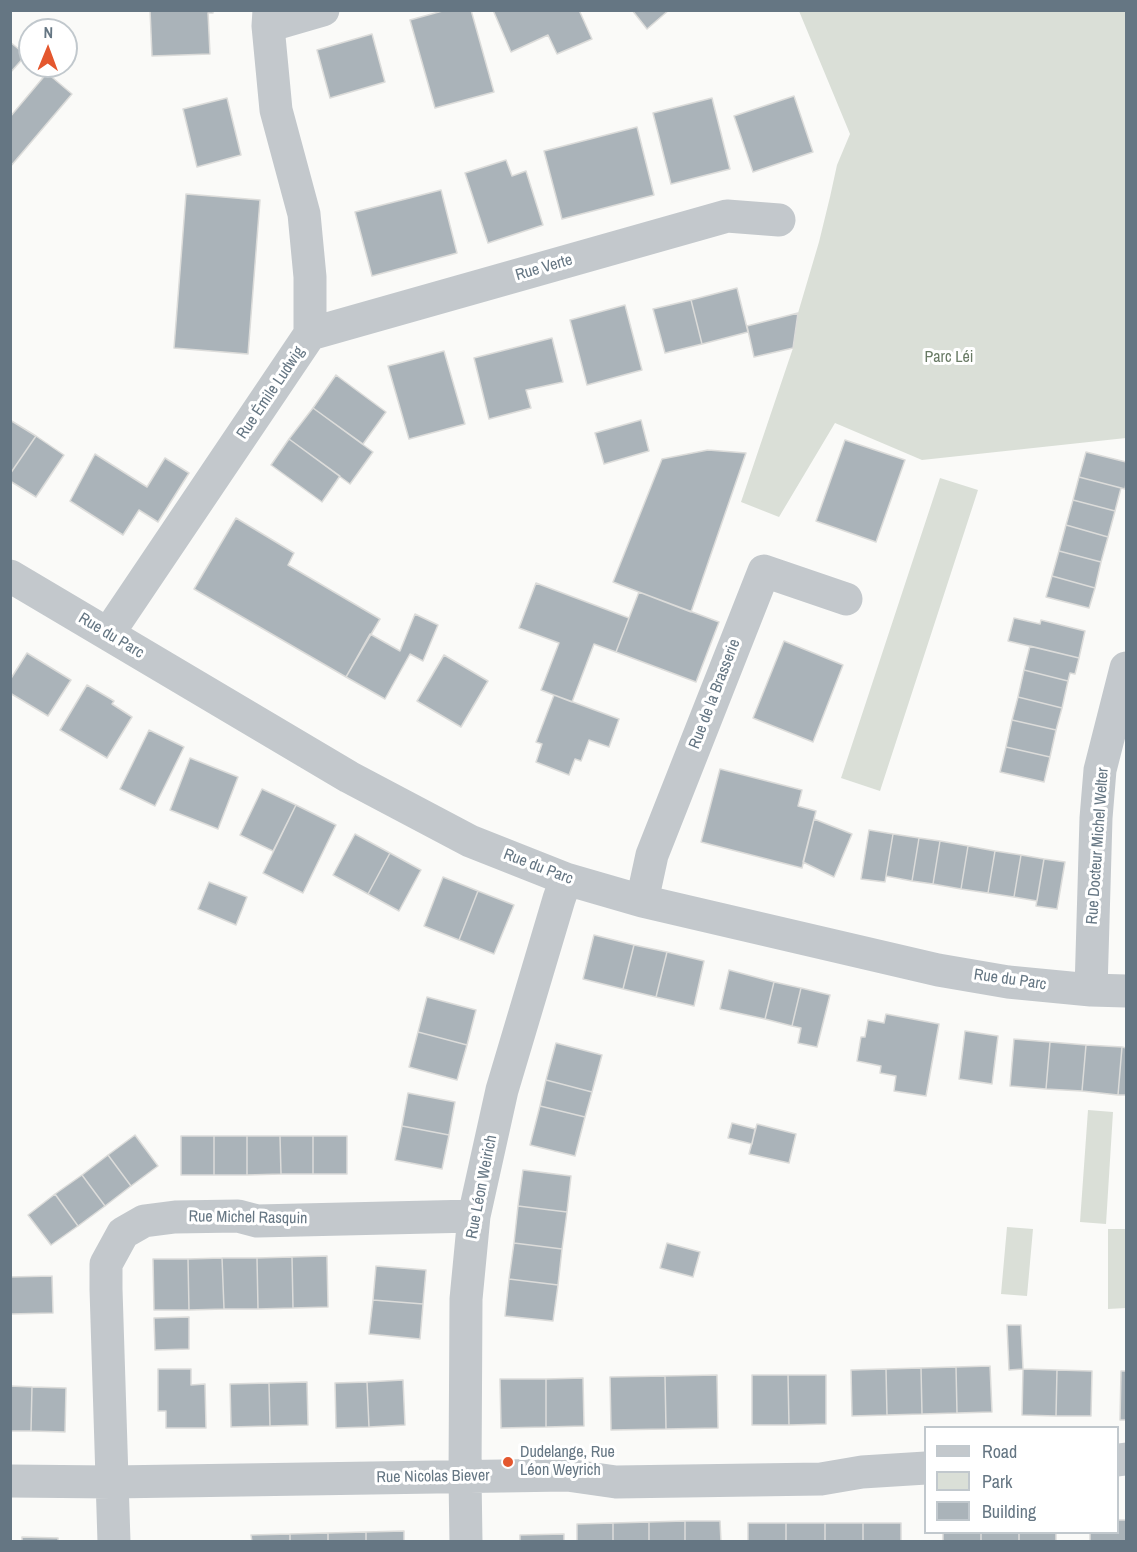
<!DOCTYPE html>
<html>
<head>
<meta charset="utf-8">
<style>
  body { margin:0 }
  #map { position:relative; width:1137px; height:1552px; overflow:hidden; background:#fafaf8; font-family:"Archivo Narrow",sans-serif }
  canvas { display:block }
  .frame { position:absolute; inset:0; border:12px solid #657683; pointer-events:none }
  .legend { position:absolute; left:924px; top:1426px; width:195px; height:108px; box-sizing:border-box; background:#fff; border:2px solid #c1c8cd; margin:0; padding:8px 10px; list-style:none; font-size:18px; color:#657683 }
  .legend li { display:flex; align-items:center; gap:12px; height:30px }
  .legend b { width:30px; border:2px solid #c1c8cd }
  .north { position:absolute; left:18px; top:18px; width:60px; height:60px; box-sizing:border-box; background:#fff; border:2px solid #c1c8cd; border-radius:50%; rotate:1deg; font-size:16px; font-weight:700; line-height:24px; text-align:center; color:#657683 }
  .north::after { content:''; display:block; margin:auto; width:21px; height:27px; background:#e4572e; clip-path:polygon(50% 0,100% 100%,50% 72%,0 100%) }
</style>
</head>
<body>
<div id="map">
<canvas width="1137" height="1552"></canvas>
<div class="frame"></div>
<ul class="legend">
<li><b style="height:8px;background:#c3c8cc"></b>Road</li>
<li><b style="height:16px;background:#dadfd7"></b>Park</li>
<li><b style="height:16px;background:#aab3b9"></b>Building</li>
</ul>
<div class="north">N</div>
</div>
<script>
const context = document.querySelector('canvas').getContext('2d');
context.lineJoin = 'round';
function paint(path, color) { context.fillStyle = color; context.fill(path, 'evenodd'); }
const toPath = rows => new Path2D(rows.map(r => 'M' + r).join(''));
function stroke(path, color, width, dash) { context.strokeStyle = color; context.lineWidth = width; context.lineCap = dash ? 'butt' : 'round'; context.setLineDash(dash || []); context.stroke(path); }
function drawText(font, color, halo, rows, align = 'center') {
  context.font = font + ' "Archivo Narrow",sans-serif'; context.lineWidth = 6; context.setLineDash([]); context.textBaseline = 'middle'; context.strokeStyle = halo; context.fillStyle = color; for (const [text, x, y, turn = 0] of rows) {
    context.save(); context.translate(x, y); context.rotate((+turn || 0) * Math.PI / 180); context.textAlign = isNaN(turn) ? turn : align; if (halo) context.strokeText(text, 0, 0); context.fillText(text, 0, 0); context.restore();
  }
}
const green = toPath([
  [799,11,1126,11,1126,438,922,460,835,423,779,517,741,502,793,348,798,313,819,242,830,197,837,165,850,134],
  [940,478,978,490,880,791,841,778],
  [1088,1110,1113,1112,1106,1224,1080,1222],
  [1007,1227,1033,1229,1027,1296,1001,1294],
  [1108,1229,1126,1229,1126,1308,1108,1309]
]);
const building = toPath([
  [150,10,213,10,213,13,208,13,210,54,152,56,150,10],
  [446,10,471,10,494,92,435,108,410,20,446,10],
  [493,10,579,10,592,39,557,54,548,35,511,52,493,10],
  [632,10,669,10,647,29,632,10],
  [372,34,385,82,330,98,317,50,372,34],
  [10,42,26,55,10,73,10,42],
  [47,73,72,94,10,167,10,117,47,73],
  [794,96,813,152,753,172,734,116,794,96],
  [227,98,241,155,197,167,183,109,227,98],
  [712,98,730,169,671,184,653,113,712,98],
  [637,127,654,195,562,219,544,151,637,127],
  [506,160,512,176,526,171,543,225,488,243,465,173,506,160],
  [441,190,457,253,372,276,355,212,441,190],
  [186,194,260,200,248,354,174,348,186,194],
  [737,288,748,332,702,344,691,300,737,288],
  [691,300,702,344,665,353,653,309,691,300],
  [625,305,642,370,587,385,570,320,625,305],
  [798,313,793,348,754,357,747,326,798,313],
  [552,338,563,382,526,390,531,408,489,419,474,358,552,338],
  [444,351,465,424,409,439,388,366,444,351],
  [336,375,386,412,363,444,313,408,336,375],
  [313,408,373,452,350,484,289,439,313,408],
  [10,420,36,436,10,474,10,420],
  [641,420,649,451,604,464,595,433,641,420],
  [36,436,64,455,36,497,10,481,10,474,36,436],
  [289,439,340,476,322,502,271,465,289,439],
  [845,440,905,460,876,542,816,521,845,440],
  [708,450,746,453,691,612,613,582,662,459,708,450],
  [1086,452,1126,462,1126,484,1125,489,1079,477,1086,452],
  [95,454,147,487,165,458,189,473,158,522,139,510,123,535,70,501,95,454],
  [1079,477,1121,488,1115,511,1073,500,1079,477],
  [1073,500,1115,511,1108,537,1066,525,1073,500],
  [236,518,294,553,288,565,380,619,346,677,194,589,236,518],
  [1066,525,1108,537,1101,562,1059,551,1066,525],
  [1059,551,1101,562,1095,588,1052,576,1059,551],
  [1052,576,1095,588,1089,608,1046,597,1052,576],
  [536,583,629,618,616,652,594,644,572,702,541,690,559,643,519,628,536,583],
  [639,592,719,622,696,682,616,652,639,592],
  [415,614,438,625,423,661,410,654,385,699,346,677,370,634,400,651,415,614],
  [1014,618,1040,624,1041,620,1085,631,1079,658,1008,641,1014,618],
  [784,641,843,665,813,742,753,718,784,641],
  [1030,646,1079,658,1075,674,1070,673,1068,681,1024,670,1030,646],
  [27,653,71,680,48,716,10,693,10,680,27,653],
  [444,655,488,681,461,727,417,701,444,655],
  [1024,670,1068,681,1062,708,1018,697,1024,670],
  [87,685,114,701,112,704,132,717,107,758,60,730,87,685],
  [554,695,619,719,609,747,589,740,581,761,575,759,569,775,536,762,542,744,536,742,554,695],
  [1018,697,1062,708,1056,730,1012,720,1018,697],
  [1012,720,1056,730,1050,757,1006,747,1012,720],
  [149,730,184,747,155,806,120,789,149,730],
  [1006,747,1050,757,1044,782,1000,772,1006,747],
  [190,758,238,777,218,829,170,810,190,758],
  [720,769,802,790,798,806,816,811,802,868,701,842,720,769],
  [262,789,296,805,273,851,240,835,262,789],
  [296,805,336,825,303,893,263,873,296,805],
  [814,819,852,834,834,877,803,862,814,819],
  [869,830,893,834,885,882,861,879,869,830],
  [355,834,390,853,368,894,333,875,355,834],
  [893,834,919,838,912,881,886,876,893,834],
  [919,838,940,841,933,884,912,881,919,838],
  [940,841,968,846,961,889,933,884,940,841],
  [968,846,995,851,988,893,961,889,968,846],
  [995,851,1021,855,1014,897,988,893,995,851],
  [390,853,421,870,399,911,368,894,390,853],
  [1021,855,1044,859,1037,901,1014,897,1021,855],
  [1044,859,1065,862,1057,909,1036,906,1044,859],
  [443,877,478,891,459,940,424,926,443,877],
  [209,882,247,897,236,925,198,909,209,882],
  [478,891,514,905,494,954,459,940,478,891],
  [594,935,634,945,623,989,583,979,594,935],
  [634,945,667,952,656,997,623,989,634,945],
  [667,952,704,961,694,1006,656,997,667,952],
  [729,970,774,982,765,1019,720,1009,729,970],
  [774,982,801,988,792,1026,765,1019,774,982],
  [801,988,830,995,817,1047,798,1043,801,1028,792,1026,801,988],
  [427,997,476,1010,467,1045,418,1032,427,997],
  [886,1014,939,1024,926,1096,894,1091,896,1076,880,1073,881,1066,857,1061,861,1037,865,1037,868,1020,884,1023,886,1014],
  [965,1031,998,1036,992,1084,959,1079,965,1031],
  [418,1032,467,1045,457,1080,409,1067,418,1032],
  [1014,1039,1050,1042,1046,1089,1010,1086,1014,1039],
  [1050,1042,1086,1045,1082,1091,1046,1089,1050,1042],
  [556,1043,602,1055,592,1092,546,1080,556,1043],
  [1086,1045,1122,1047,1118,1095,1082,1091,1086,1045],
  [1122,1047,1126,1048,1126,1095,1118,1095,1122,1047],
  [546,1080,592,1092,585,1117,540,1106,546,1080],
  [408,1093,455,1102,449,1135,402,1126,408,1093],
  [540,1106,585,1117,575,1156,530,1145,540,1106],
  [732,1123,755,1129,752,1144,728,1138,732,1123],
  [757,1124,796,1134,789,1163,749,1154,757,1124],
  [402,1126,449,1135,442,1169,395,1160,402,1126],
  [135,1135,158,1166,131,1186,108,1155,135,1135],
  [181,1136,214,1136,214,1175,181,1175,181,1136],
  [214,1136,247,1136,247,1175,214,1175,214,1136],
  [247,1136,280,1136,281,1174,247,1175,247,1136],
  [280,1136,313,1136,313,1174,281,1174,280,1136],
  [313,1136,347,1136,347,1174,313,1174,313,1136],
  [108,1155,131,1186,105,1206,82,1175,108,1155],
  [523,1170,571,1176,567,1212,518,1206,523,1170],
  [82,1175,105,1206,78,1226,55,1194,82,1175],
  [55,1194,78,1226,51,1245,28,1215,55,1194],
  [518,1206,567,1212,562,1249,514,1243,518,1206],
  [514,1243,562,1249,558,1285,509,1279,514,1243],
  [667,1243,700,1252,693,1277,660,1268,667,1243],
  [327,1256,328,1307,293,1308,292,1257,327,1256],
  [292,1257,293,1308,258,1309,257,1258,292,1257],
  [222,1258,257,1258,258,1309,224,1309,222,1258],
  [222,1258,224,1309,189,1310,188,1259,222,1258],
  [153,1259,188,1259,189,1310,154,1310,153,1259],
  [376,1266,426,1270,423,1304,373,1300,376,1266],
  [52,1276,53,1313,10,1314,10,1277,52,1276],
  [509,1279,558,1285,553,1321,505,1316,509,1279],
  [373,1300,423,1304,420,1339,369,1334,373,1300],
  [189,1317,189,1349,155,1350,154,1318,189,1317],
  [1007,1325,1021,1325,1023,1369,1009,1370,1007,1325],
  [990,1366,992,1412,957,1413,956,1367,990,1366],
  [956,1367,957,1413,922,1414,921,1368,956,1367],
  [921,1368,922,1414,887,1415,886,1369,921,1368],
  [158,1369,191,1369,191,1385,205,1384,206,1428,166,1428,166,1411,158,1411,158,1369],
  [886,1369,887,1415,852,1416,851,1370,886,1369],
  [1023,1369,1057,1370,1056,1416,1022,1415,1023,1369],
  [1057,1370,1092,1371,1091,1416,1056,1416,1057,1370],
  [1121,1371,1126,1371,1126,1420,1120,1420,1121,1371],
  [717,1375,718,1428,666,1429,665,1376,717,1375],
  [752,1375,788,1375,789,1425,752,1425,752,1375],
  [788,1375,826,1375,826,1424,789,1425,788,1375],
  [665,1376,666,1429,611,1430,610,1377,665,1376],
  [583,1378,584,1426,546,1427,546,1379,583,1378],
  [500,1379,546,1379,546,1427,501,1428,500,1379],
  [403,1380,405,1425,369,1427,367,1382,403,1380],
  [307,1382,308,1425,270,1426,269,1383,307,1382],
  [367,1382,369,1427,336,1428,335,1383,367,1382],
  [269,1383,270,1426,231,1427,230,1384,269,1383],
  [10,1386,32,1387,31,1431,10,1431,10,1386],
  [32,1387,66,1388,65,1432,31,1431,32,1387],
  [1118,1520,1126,1520,1126,1542,1090,1542,1090,1532,1118,1532,1118,1520],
  [685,1521,720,1521,721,1542,685,1542,685,1521],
  [685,1521,685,1542,649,1542,649,1522,685,1521],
  [649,1522,649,1542,613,1542,613,1523,649,1522],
  [613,1523,613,1542,577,1542,577,1524,613,1523],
  [748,1523,786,1523,786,1542,748,1542,748,1523],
  [786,1523,825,1523,825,1542,786,1542,786,1523],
  [825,1523,863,1523,863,1542,825,1542,825,1523],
  [863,1523,901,1523,901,1542,863,1542,863,1523],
  [404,1531,404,1542,366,1542,366,1532,404,1531],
  [366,1532,366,1542,328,1542,328,1533,366,1532],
  [943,1532,981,1532,981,1542,943,1542,943,1532],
  [981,1532,1019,1532,1019,1542,981,1542,981,1532],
  [1019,1532,1056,1532,1056,1542,1019,1542,1019,1532],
  [328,1533,328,1542,290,1542,290,1534,328,1533],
  [290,1534,290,1542,252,1542,251,1535,290,1534],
  [564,1534,564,1542,520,1542,520,1535,564,1534],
  [22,1537,58,1538,58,1542,22,1542,22,1537]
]);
const minor = toPath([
  [268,26,323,10],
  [310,334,727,216,779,220],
  [10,576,349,777,470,841,566,879,642,901,938,970,1008,982,1091,990,1126,991],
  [108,634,310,334,310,277,304,214,276,110,268,26,269,10],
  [642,901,652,855,764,571,846,599],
  [1091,990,1096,818,1100,770,1126,668],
  [1118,1460,1126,1459],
  [10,1481,112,1482,567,1475,616,1482,821,1479,862,1472,926,1468],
  [114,1542,106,1289,106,1264,123,1233,144,1221,175,1217,238,1216,257,1221,474,1216],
  [466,1542,465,1476,466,1299,474,1216,502,1090,559,899,566,879]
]);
const markers = [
  [508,1462,6,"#e4572e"]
];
const streetNames = [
  ["Rue Verte",544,268,-16],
  ["Rue Émile Ludwig",271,393,-56],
  ["Rue du Parc",111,636,31],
  ["Rue de la Brasserie",715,694,-69],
  ["Rue Docteur Michel Welter",1098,846,-86],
  ["Rue du Parc",538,867,21],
  ["Rue du Parc",1010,980,8],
  ["Rue Léon Weirich",482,1187,-79],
  ["Rue Michel Rasquin",248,1218,1],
  ["Rue Nicolas Biever",433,1477,-1]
];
const parkNames = [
  ["Parc Léi",949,358]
];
const poiNames = [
  ["Dudelange, Rue",520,1453],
  ["Léon Weyrich",520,1471]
];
paint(green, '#dadfd7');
paint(building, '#aab3b9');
stroke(building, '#dcdcda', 1.5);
stroke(minor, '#c3c8cc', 33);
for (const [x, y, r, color] of markers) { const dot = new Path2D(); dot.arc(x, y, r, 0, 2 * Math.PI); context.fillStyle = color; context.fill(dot); stroke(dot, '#fff', 2); }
drawText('16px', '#657683', '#fff', streetNames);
drawText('16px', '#687a64', '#fff', parkNames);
drawText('16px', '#657683', '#fff', poiNames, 'left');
</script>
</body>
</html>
